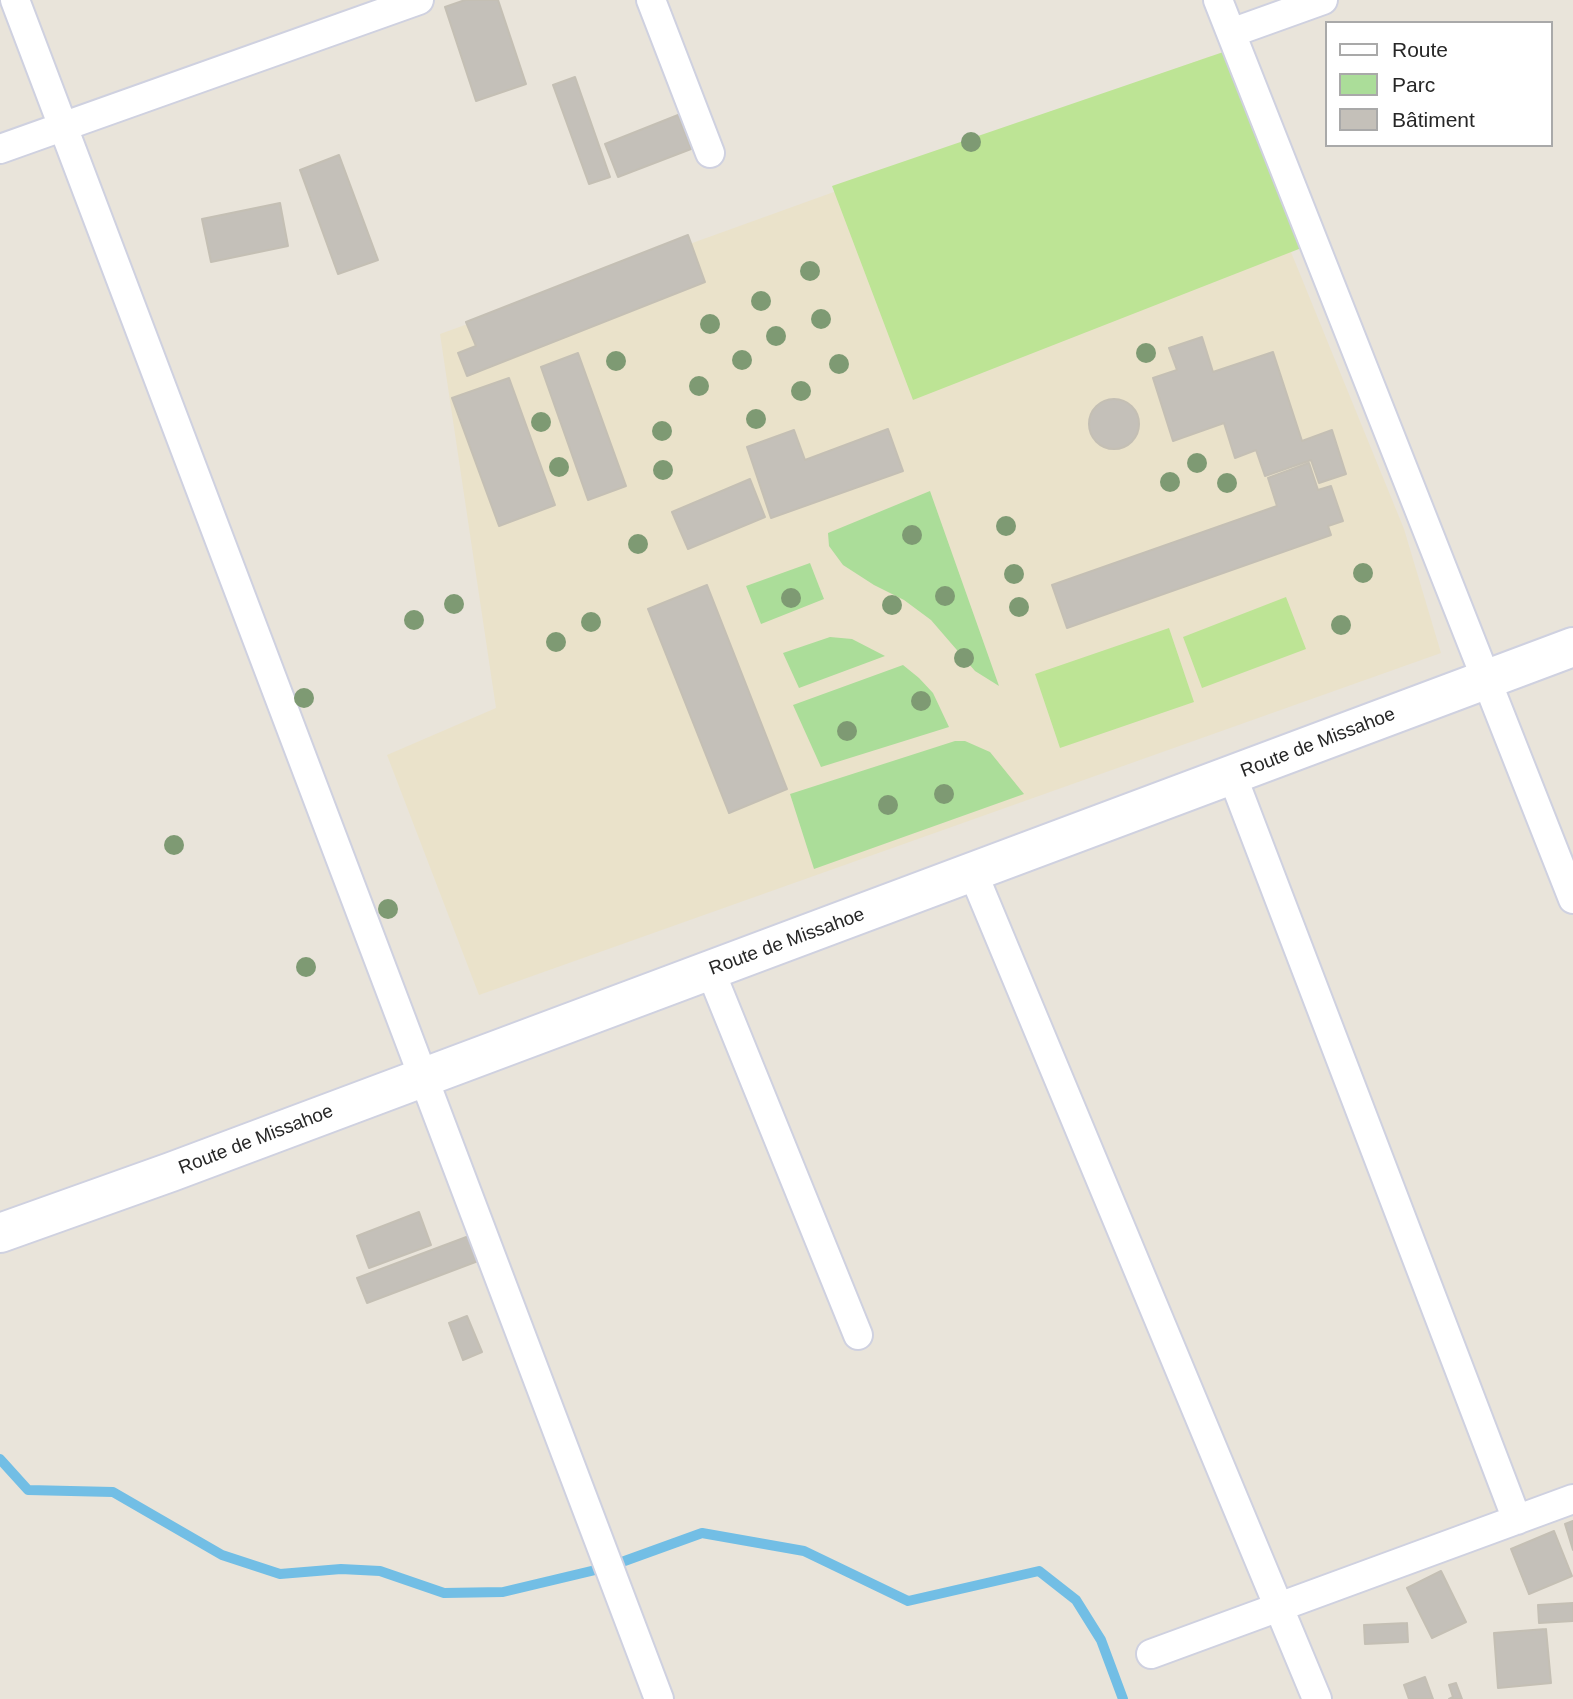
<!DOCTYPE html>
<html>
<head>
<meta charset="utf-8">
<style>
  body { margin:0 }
  #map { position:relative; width:1573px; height:1699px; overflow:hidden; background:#e9e4da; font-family:Arial,sans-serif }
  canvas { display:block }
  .legend { position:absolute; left:1325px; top:21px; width:228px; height:126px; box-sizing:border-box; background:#fff; border:2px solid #a9a9a9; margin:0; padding:9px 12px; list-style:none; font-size:21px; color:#272727 }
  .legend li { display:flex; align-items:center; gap:14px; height:35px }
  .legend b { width:35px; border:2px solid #a9a9a9 }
</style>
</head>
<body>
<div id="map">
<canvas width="1573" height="1699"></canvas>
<ul class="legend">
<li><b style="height:9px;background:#fff"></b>Route</li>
<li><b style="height:19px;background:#abdd99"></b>Parc</li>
<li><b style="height:19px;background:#c4c0b9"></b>Bâtiment</li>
</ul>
</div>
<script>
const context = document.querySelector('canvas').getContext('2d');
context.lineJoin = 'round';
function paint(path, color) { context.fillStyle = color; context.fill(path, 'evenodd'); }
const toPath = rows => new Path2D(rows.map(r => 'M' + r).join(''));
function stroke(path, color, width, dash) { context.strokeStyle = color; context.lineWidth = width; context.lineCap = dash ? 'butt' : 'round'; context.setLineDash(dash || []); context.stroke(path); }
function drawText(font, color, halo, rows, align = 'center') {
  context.font = font + ' Arial,sans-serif'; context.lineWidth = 5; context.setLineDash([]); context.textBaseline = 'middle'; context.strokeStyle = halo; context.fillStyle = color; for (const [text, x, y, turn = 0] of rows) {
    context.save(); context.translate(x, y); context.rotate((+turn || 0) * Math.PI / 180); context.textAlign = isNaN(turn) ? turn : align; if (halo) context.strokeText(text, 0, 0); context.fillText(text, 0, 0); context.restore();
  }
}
const education = toPath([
  [1211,56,1404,529,1441,653,479,995,387,755,496,708,440,334]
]);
const green = toPath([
  [930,491,999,686,975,671,931,620,904,600,874,585,843,565,829,546,828,533],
  [810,563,824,599,761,624,746,586],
  [830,637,852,639,885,656,799,688,783,653],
  [903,665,919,678,933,693,949,727,821,767,793,705],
  [955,741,965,741,990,752,1024,794,814,869,790,794]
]);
const pitch = toPath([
  [1235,48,1304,247,913,400,832,186],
  [1286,597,1306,649,1202,688,1183,637],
  [1169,628,1194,702,1060,748,1035,674]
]);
const stream = toPath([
  [0,1459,28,1490,113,1492,222,1555,280,1574,341,1569,380,1571,444,1593,503,1592,608,1567,702,1533,804,1551,908,1601,1039,1571,1076,1600,1101,1640,1123,1699]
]);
const building = toPath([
  [465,0,498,0,526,84,476,101,445,7,465,0],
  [575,77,610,177,589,184,553,85,575,77],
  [678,115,691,149,618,177,605,144,678,115],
  [339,155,378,260,338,274,300,170,339,155],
  [280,203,288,246,211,262,202,219,280,203],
  [688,235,705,282,467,376,458,353,476,346,466,322,688,235],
  [1202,337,1213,372,1273,352,1302,441,1332,430,1346,474,1319,483,1311,460,1265,476,1256,450,1235,458,1224,423,1173,441,1153,378,1177,370,1169,348,1202,337],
  [578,353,626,486,588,500,541,367,578,353],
  [509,378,555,505,499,526,452,398,509,378],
  '1089 424a25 25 0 1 1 50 0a25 25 0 1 1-50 0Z',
  [888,429,903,471,771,518,747,447,794,430,805,460,888,429],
  [1309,463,1318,490,1331,486,1343,521,1328,526,1331,535,1067,628,1052,585,1277,506,1268,478,1309,463],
  [750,479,765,517,688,549,672,512,750,479],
  [707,585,787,789,729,813,648,609,707,585],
  [419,1212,431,1245,369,1268,357,1236,419,1212],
  [477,1233,486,1258,367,1303,357,1278,477,1233],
  [467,1316,482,1352,463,1360,449,1323,467,1316],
  [1573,1521,1573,1550,1565,1524,1573,1521],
  [1554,1531,1572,1576,1529,1594,1511,1549,1554,1531],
  [1441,1571,1466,1622,1432,1638,1407,1588,1441,1571],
  [1573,1603,1573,1621,1539,1623,1538,1605,1573,1603],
  [1407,1623,1408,1642,1365,1644,1364,1625,1407,1623],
  [1546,1629,1551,1683,1498,1688,1494,1633,1546,1629],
  [1425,1677,1433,1699,1409,1699,1404,1685,1425,1677],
  [1456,1683,1462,1699,1449,1699,1453,1697,1449,1685,1456,1683]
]);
const street = toPath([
  [15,0,659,1699],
  [651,0,710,153],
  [1218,0,1573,899],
  [1231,33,1323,0],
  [0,149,419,0],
  [1232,775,1517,1520],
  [973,873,1317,1699],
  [710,970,858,1335],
  [1151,1654,1573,1499]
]);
const secondary = toPath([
  [0,1233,171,1172,1573,647]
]);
const trees = [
  [971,142],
  [810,271],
  [761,301],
  [821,319],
  [710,324],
  [776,336],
  [1146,353],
  [742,360],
  [616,361],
  [839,364],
  [699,386],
  [801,391],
  [756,419],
  [541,422],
  [662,431],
  [1197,463],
  [559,467],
  [663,470],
  [1170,482],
  [1227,483],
  [1006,526],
  [912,535],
  [638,544],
  [1363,573],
  [1014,574],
  [945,596],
  [791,598],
  [454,604],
  [892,605],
  [1019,607],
  [414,620],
  [591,622],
  [1341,625],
  [556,642],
  [964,658],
  [304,698],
  [921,701],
  [847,731],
  [944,794],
  [888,805],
  [174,845],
  [388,909],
  [306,967]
];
const streetNames = [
  ["Route de Missahoe",1318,743,-21],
  ["Route de Missahoe",787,942,-20],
  ["Route de Missahoe",256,1140,-21]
];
paint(education, '#eae2ca');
paint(green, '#abdd99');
paint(pitch, '#bde495');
stroke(stream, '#72bee5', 10);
paint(building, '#c4c0b9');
stroke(building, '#c4bfb4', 2);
stroke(street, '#cfd1e0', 32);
stroke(secondary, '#cfd1e0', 42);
stroke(street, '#fff', 28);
stroke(secondary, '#fff', 38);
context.fillStyle = '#7e9a73';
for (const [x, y] of trees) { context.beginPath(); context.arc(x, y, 10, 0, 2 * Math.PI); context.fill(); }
drawText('19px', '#272727', '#fff', streetNames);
</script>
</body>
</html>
